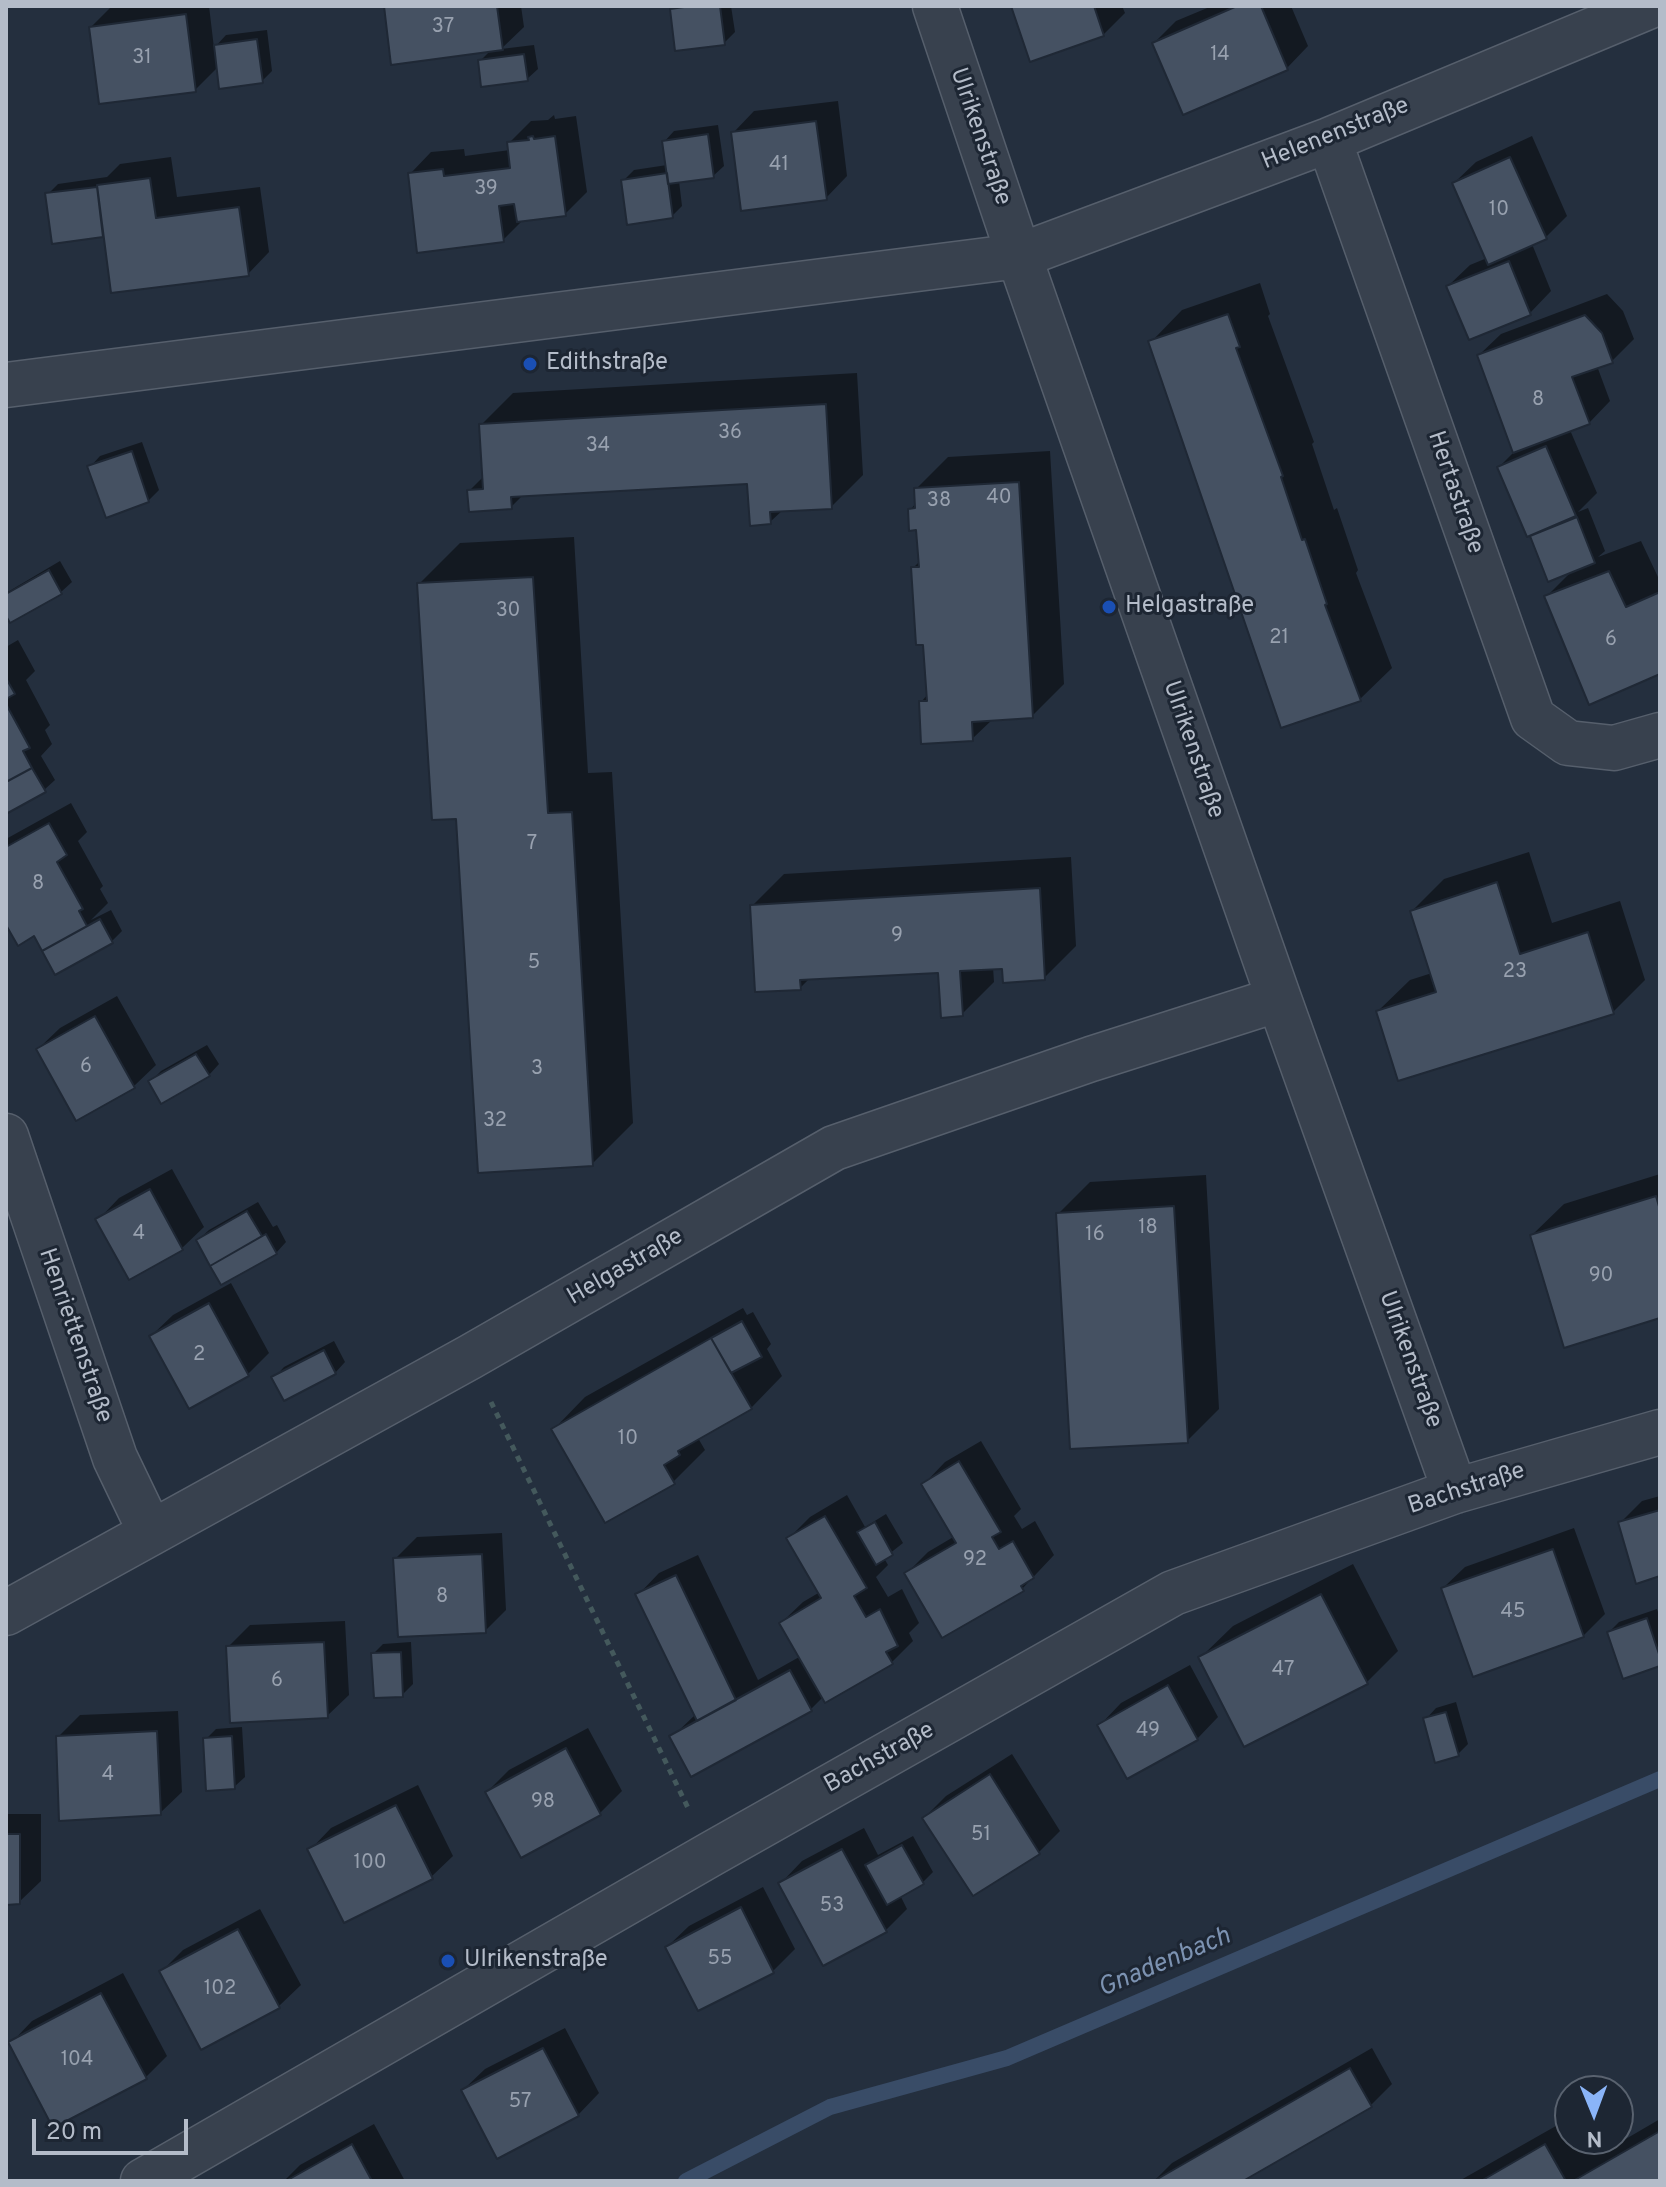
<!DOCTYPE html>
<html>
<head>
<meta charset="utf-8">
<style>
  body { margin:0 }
  #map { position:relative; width:1666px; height:2187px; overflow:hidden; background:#242f3e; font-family:Overpass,sans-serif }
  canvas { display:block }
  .frame { position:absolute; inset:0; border:8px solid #b4bcc9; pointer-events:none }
  .north { position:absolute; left:1554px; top:2075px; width:80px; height:80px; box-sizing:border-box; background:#1d2633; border:2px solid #59626f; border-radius:50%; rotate:179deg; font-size:22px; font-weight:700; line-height:32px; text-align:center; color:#b4bcc9 }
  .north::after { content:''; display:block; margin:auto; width:28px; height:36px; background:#8ab4f8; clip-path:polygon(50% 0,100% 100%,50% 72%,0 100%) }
  .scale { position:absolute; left:32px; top:2119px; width:156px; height:36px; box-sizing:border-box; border:4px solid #b4bcc9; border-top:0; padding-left:10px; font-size:24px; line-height:28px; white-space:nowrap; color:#b4bcc9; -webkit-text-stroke:6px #1d2633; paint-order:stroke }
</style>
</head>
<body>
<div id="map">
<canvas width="1666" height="2187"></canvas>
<div class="frame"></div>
<div class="north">N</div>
<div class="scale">20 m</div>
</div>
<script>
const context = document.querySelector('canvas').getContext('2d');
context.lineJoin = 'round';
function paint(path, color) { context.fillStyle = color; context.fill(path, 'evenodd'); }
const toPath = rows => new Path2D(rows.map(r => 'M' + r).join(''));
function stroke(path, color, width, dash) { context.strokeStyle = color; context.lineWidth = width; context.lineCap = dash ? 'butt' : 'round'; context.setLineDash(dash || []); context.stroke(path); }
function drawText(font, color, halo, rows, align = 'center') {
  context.font = font + ' Overpass,sans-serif'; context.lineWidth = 6; context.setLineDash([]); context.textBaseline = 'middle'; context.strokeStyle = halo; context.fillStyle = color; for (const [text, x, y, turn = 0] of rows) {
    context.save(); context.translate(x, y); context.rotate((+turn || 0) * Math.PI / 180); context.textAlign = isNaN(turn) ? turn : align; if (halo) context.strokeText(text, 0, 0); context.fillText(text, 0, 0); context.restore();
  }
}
const shadow = toPath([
  [112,6,209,6,214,48,226,35,267,30,272,71,262,81,218,67,195,90,91,27],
  [386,6,521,6,524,27,501,49,534,45,538,69,527,79,480,61,491,50],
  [675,6,731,6,735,32,724,43,672,9],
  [1013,6,1122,6,1125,13,1103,35],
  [1212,6,1291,6,1308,46,1287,68,1154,43,1176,21],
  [838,101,847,176,826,198,733,133,754,111],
  [554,115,555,119,576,116,587,192,565,214,523,220,503,240,410,174,431,152,464,149,465,156,510,150,509,143,531,121,548,120],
  [718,125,724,166,713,176,679,181,682,206,672,216,623,181,634,170,667,165,664,142,674,131],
  [1532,136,1567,216,1546,237,1532,244,1551,291,1530,313,1448,286,1470,265,1487,258,1454,183,1476,162],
  [171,157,177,197,260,187,269,252,248,274,105,234,54,241,48,194,58,184,107,177,120,164],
  [1260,283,1270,314,1268,316,1314,442,1312,444,1334,510,1337,508,1358,570,1356,573,1392,668,1360,699,1151,342,1182,310],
  [1607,294,1623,311,1634,339,1612,361,1597,366,1610,401,1589,423,1570,430,1597,493,1578,512,1588,508,1605,551,1598,557,1641,541,1658,577,1660,576,1660,672,1547,596,1573,570,1532,537,1538,530,1499,467,1515,451,1479,355,1501,334],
  [857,373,863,475,831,507,784,509,770,522,749,482,524,494,511,507,469,491,484,476,481,425,513,393],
  [142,442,159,490,148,501,90,467,100,456],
  [1050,451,1064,684,1032,716,993,719,972,739,921,702,928,694,925,643,913,568,920,561,918,527,910,510,917,502,916,489,948,457],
  [574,537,588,773,612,772,633,1123,592,1164,458,817,419,584,460,543],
  [60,561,72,582,61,592,11,620,6,612,6,593],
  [18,640,35,671,26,680,50,725,45,730,52,744,41,756,55,780,44,790,6,812,6,647],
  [71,803,87,832,78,841,103,886,100,889,108,903,91,920,111,910,122,931,112,941,56,972,35,934,6,921,6,839],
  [1529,852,1552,923,1620,901,1645,980,1613,1012,1378,1011,1410,980,1432,973,1412,911,1444,879],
  [1071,857,1076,946,1044,978,1004,967,993,967,994,982,962,1014,940,970,810,978,800,988,752,906,784,874],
  [117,996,156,1065,134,1086,77,1118,38,1049,60,1028],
  [207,1045,219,1064,209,1075,151,1081,161,1071],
  [172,1169,204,1227,182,1248,129,1277,98,1220,119,1198],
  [1660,1174,1660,1316,1532,1235,1564,1204],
  [1206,1175,1219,1409,1187,1441,1058,1214,1090,1182],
  [258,1202,273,1227,277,1225,286,1242,276,1253,222,1283,198,1240,209,1230],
  [231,1283,269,1353,248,1374,151,1336,173,1315],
  [743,1308,747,1315,753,1312,771,1344,767,1349,782,1376,751,1408,698,1438,705,1450,673,1482,554,1429,585,1397],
  [334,1341,345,1362,335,1373,274,1378,284,1367],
  [981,1441,1021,1509,1014,1516,1022,1529,1035,1521,1054,1555,1022,1589,907,1573,928,1552,955,1536,924,1484,945,1462],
  [847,1495,865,1527,886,1514,903,1543,884,1558,888,1565,876,1577,888,1597,902,1589,919,1623,909,1633,913,1641,891,1663,824,1696,811,1709,692,1774,672,1737,696,1714,638,1595,659,1573,698,1555,758,1680,801,1656,781,1623,803,1602,820,1592,789,1538,810,1517],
  [1660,1496,1660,1574,1620,1523,1642,1501],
  [1574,1528,1605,1614,1583,1636,1443,1588,1465,1567],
  [502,1533,506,1610,485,1631,396,1558,417,1537],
  [1353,1564,1398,1651,1366,1683,1201,1657,1233,1626],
  [1657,1609,1660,1618,1660,1664,1609,1632,1619,1622],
  [345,1621,349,1695,327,1716,228,1647,250,1625],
  [411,1642,413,1684,402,1695,373,1654,383,1644],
  [1190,1665,1218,1717,1197,1739,1100,1725,1121,1703],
  [1456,1702,1468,1744,1457,1755,1426,1719,1436,1708],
  [178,1711,182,1792,160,1813,58,1737,80,1715],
  [242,1727,245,1777,234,1787,206,1739,216,1729],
  [588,1728,622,1791,600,1813,522,1855,487,1792,509,1770],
  [1012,1754,1060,1831,1039,1852,924,1818,946,1796],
  [418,1785,453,1856,431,1877,310,1850,331,1828],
  [6,1814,41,1814,41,1881,19,1902,6,1903],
  [864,1828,878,1855,913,1836,933,1872,922,1883,900,1895,907,1909,886,1930,781,1883,802,1861],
  [763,1887,795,1949,773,1971,699,2008,667,1947,689,1926],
  [260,1909,301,1985,279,2006,161,1972,183,1950],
  [123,1973,167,2056,146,2077,11,2043,32,2021],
  [565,2028,599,2093,578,2115,463,2090,485,2069],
  [1372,2048,1392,2084,1371,2105,1239,2181,1154,2181,1172,2163],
  [1570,2118,1570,2139,1592,2139,1600,2154,1660,2119,1660,2181,1459,2181],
  [374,2124,405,2181,284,2181,300,2165]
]);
const stream = toPath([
  [686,2181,830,2107,1007,2058,1660,1779]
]);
const building = toPath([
  [384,6,497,6,503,50,391,65,384,6],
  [691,6,720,6,725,45,675,51,670,9,691,6],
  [1011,6,1094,6,1104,36,1030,62,1011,6],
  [1237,6,1261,6,1288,70,1183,115,1152,43,1237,6],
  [186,14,196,92,99,104,89,27,186,14],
  [257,39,263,83,219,89,214,45,257,39],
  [524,54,528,81,481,87,478,60,524,54],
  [816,121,827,200,741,211,731,132,816,121],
  [708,134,714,178,668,184,662,141,708,134],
  [533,136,534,139,555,136,566,216,517,222,514,204,499,206,504,242,417,253,408,173,443,169,444,176,510,168,507,142,529,140,528,137,533,136],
  [1510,157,1547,239,1488,265,1452,183,1510,157],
  [667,173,673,218,627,225,621,180,667,173],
  [150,178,156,218,239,207,249,276,111,293,97,185,150,178],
  [97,187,103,237,52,244,45,193,97,187],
  [1509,261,1531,315,1469,340,1446,286,1509,261],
  [1228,314,1240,347,1236,348,1283,476,1281,477,1302,540,1305,539,1327,604,1325,605,1361,701,1281,728,1148,341,1228,314],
  [1585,315,1602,333,1613,363,1572,377,1590,424,1513,453,1477,355,1585,315],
  [826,404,832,509,770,512,771,524,750,526,747,484,511,497,512,509,469,512,467,490,483,489,479,424,826,404],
  [1546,446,1576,516,1527,537,1497,467,1546,446],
  [132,451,149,502,106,518,87,466,132,451],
  [1019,482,1033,718,972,722,973,741,921,744,919,701,927,701,923,645,916,645,911,567,919,567,916,530,909,531,908,509,915,508,914,488,1019,482],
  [1577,517,1595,563,1548,582,1530,536,1577,517],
  [49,570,62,594,10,623,6,616,6,594,49,570],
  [1609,571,1626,607,1660,592,1660,674,1589,705,1544,596,1609,571],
  [533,577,548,813,572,812,593,1166,478,1173,456,819,432,820,417,583,533,577],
  [6,678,15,694,6,699,6,678],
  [6,704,30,748,23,751,32,768,6,782,6,704],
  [32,768,46,792,6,814,6,782,32,768],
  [49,823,67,855,57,862,83,909,79,911,87,926,42,951,34,936,18,946,6,925,6,847,49,823],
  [1497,882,1520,954,1588,932,1614,1014,1398,1081,1376,1011,1436,992,1410,911,1497,882],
  [1040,888,1045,980,1003,983,1002,969,960,971,963,1016,941,1018,938,973,800,980,801,990,755,992,750,905,1040,888],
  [100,919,113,943,55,975,42,951,100,919],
  [95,1016,135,1088,76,1121,36,1049,95,1016],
  [196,1054,210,1076,161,1104,148,1081,196,1054],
  [150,1189,183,1250,129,1280,95,1219,150,1189],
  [1656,1196,1660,1210,1660,1318,1564,1348,1530,1235,1656,1196],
  [1174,1206,1188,1443,1070,1449,1056,1213,1174,1206],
  [247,1211,262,1236,210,1266,196,1240,247,1211],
  [266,1234,277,1254,221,1285,210,1266,266,1234],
  [209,1303,249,1376,189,1409,149,1336,209,1303],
  [742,1321,762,1357,731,1373,711,1338,742,1321],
  [711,1338,752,1409,678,1451,680,1455,664,1465,675,1484,605,1523,551,1429,711,1338],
  [324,1350,336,1374,284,1401,271,1377,324,1350],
  [959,1461,1001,1532,992,1537,999,1549,1013,1541,1034,1578,1021,1586,1024,1591,942,1638,904,1573,956,1543,921,1484,959,1461],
  [1660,1510,1660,1576,1636,1584,1618,1522,1660,1510],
  [825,1516,867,1588,854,1596,866,1617,880,1609,898,1646,886,1652,893,1664,825,1703,779,1623,821,1598,786,1538,825,1516],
  [875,1522,893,1555,876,1565,857,1532,875,1522],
  [1553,1549,1584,1637,1473,1677,1441,1588,1553,1549],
  [482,1554,486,1633,398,1637,393,1558,482,1554],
  [676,1575,736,1700,697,1721,635,1594,676,1575],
  [1321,1594,1368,1684,1244,1747,1198,1657,1321,1594],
  [1647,1618,1660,1657,1660,1666,1623,1679,1607,1632,1647,1618],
  [324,1642,328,1718,230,1723,226,1646,324,1642],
  [401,1652,403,1697,374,1698,371,1653,401,1652],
  [790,1670,812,1711,691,1777,669,1736,790,1670],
  [1168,1685,1198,1740,1127,1779,1097,1725,1168,1685],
  [1446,1712,1459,1756,1435,1763,1423,1718,1446,1712],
  [157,1731,161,1815,59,1821,56,1736,157,1731],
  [232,1736,235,1789,206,1791,203,1738,232,1736],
  [566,1748,601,1815,521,1858,485,1792,566,1748],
  [990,1774,1040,1854,973,1896,922,1818,990,1774],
  [396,1805,433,1879,344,1923,307,1849,396,1805],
  [6,1834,20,1834,20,1904,6,1905,6,1834],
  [902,1845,924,1884,887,1905,865,1865,902,1845],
  [842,1849,887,1932,823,1966,778,1883,842,1849],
  [741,1907,774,1973,698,2011,665,1947,741,1907],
  [238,1929,280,2008,201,2050,159,1971,238,1929],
  [101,1993,147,2079,53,2128,8,2042,101,1993],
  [543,2048,579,2116,497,2159,461,2090,543,2048],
  [1350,2068,1372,2107,1243,2181,1154,2181,1350,2068],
  [1660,2131,1660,2181,1573,2181,1660,2131],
  [352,2144,372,2181,286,2181,352,2144],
  [1545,2144,1566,2181,1481,2181,1545,2144]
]);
const path = toPath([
  [491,1402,689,1810]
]);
const minor = toPath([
  [935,6,1019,256,1279,999,1455,1491],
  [1329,140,1533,718,1568,743,1614,748,1660,735],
  [6,385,1019,256,1329,140,1650,6],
  [6,1136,115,1458,151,1533],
  [6,1613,470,1357,834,1148,1091,1059,1279,999],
  [143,2181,711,1854,1173,1593,1455,1491,1660,1432]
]);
const markers = [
  [530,364,8,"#1a4fb4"],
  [1109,607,8,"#1a4fb4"],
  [448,1961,8,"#1a4fb4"]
];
const numberNames = [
  ["37",443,28],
  ["14",1220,56],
  ["31",142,59],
  ["41",779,166],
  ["39",486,190],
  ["10",1499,211],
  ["8",1538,401],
  ["36",730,434],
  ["34",598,447],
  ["40",999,499],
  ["38",939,502],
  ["30",508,612],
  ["21",1279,639],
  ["6",1611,641],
  ["7",532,845],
  ["8",38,885],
  ["9",897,937],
  ["5",534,964],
  ["23",1515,973],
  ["6",86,1068],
  ["3",537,1070],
  ["32",495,1122],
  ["18",1148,1229],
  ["4",139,1235],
  ["16",1095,1236],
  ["90",1601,1277],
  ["2",199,1356],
  ["10",628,1440],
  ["92",975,1561],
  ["8",442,1598],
  ["45",1513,1613],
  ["47",1283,1671],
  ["6",277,1682],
  ["49",1148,1732],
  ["4",108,1776],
  ["98",543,1803],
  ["51",981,1836],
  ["100",370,1864],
  ["53",832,1907],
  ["55",720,1960],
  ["102",220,1990],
  ["104",77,2061],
  ["57",520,2103]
];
const streetNames = [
  ["Helenenstraße",1336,135,-22],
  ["Ulrikenstraße",979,137,71],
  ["Hertastraße",1454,493,71],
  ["Ulrikenstraße",1192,750,71],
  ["Helgastraße",626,1268,-30],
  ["Henriettenstraße",74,1336,71],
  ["Ulrikenstraße",1409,1360,70],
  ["Bachstraße",1467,1490,-18],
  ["Bachstraße",880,1759,-29]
];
const poiNames = [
  ["Edithstraße",546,364],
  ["Helgastraße",1125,607],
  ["Ulrikenstraße",464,1961]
];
const waterNames = [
  ["Gnadenbach",1165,1964,-23]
];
paint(shadow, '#0007');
stroke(stream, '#394c67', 16);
paint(building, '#455162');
stroke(building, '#1f2835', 2);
stroke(minor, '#565f6c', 47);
stroke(path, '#44595c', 5, [6, 6]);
stroke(minor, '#38414e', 44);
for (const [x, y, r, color] of markers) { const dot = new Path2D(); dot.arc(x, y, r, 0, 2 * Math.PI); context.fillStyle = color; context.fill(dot); stroke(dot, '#1d2633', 3); }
drawText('20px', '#98a1af', null, numberNames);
drawText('24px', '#b4bcc9', '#1d2633', streetNames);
drawText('24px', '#b4bcc9', '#1d2633', poiNames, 'left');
drawText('italic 26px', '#7c92b1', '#1d2633', waterNames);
</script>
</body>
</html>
